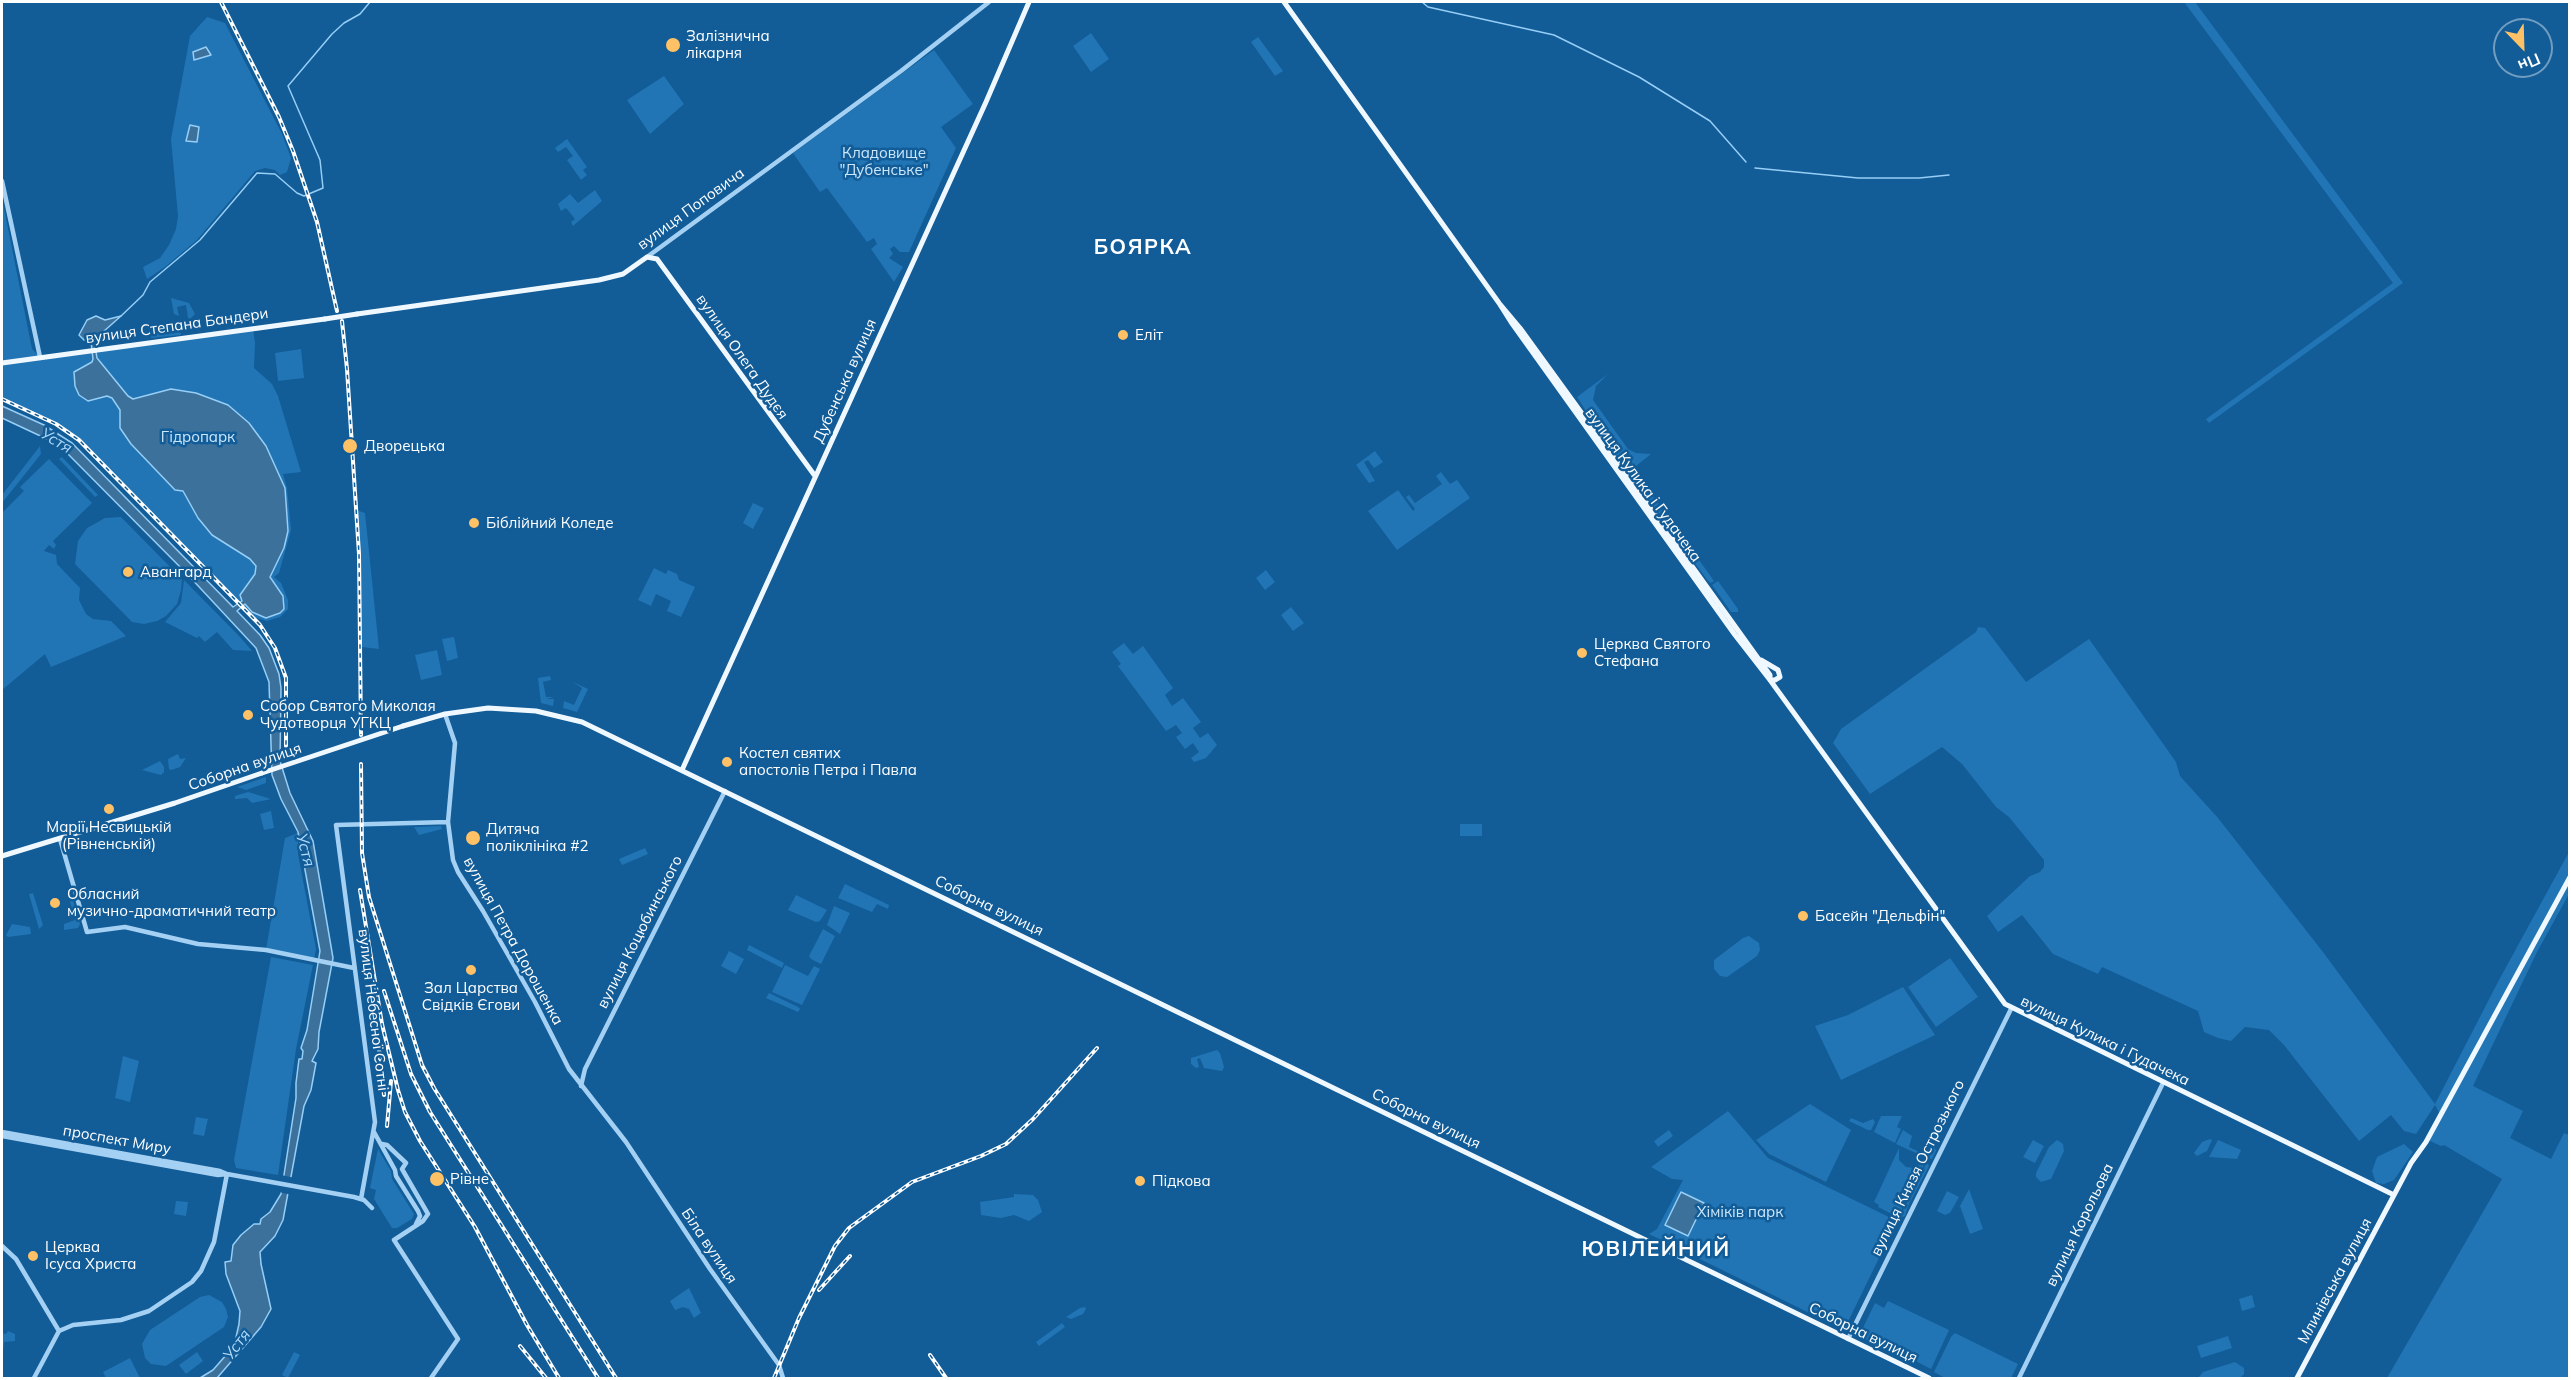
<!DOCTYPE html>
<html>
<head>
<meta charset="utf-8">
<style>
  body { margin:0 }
  #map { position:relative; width:2571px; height:1380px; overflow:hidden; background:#125c98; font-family:Mulish,sans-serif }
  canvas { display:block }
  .frame { position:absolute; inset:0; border:3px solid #fff; pointer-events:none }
  .north { position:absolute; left:2493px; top:18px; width:60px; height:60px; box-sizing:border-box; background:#125c98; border:2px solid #719dc1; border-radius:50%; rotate:157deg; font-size:16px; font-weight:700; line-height:24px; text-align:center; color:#fff }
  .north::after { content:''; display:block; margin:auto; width:21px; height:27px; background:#ffc166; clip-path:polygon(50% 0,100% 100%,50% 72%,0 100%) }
</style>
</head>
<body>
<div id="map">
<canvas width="2571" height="1380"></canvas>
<div class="frame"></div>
<div class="north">Пн</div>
</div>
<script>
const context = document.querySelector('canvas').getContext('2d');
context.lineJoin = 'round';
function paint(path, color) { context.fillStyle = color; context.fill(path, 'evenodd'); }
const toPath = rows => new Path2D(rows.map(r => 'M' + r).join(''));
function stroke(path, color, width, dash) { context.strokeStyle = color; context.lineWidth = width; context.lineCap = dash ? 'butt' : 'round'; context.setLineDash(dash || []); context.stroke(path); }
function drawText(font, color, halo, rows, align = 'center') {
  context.font = font + ' Mulish,sans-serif'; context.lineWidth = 5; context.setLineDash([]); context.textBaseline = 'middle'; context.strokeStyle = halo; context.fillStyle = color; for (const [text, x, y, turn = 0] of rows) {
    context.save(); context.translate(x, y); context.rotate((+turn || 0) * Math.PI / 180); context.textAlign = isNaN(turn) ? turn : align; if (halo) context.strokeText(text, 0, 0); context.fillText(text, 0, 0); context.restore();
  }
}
const green = toPath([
  [2184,2,2195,2,2403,283,2209,423,2206,419,2393,283],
  [207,17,225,23,282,134,291,158,287,172,280,175,275,170,265,168,255,171,197,240,165,267,147,279,143,267,160,258,169,245,176,229,178,216,171,139,190,36],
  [1091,33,1109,59,1091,72,1073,46],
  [1258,37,1283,71,1275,76,1251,42],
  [934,50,973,104,941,127,956,148,909,252,900,252,894,246,890,249,893,254,889,258,903,267,894,282,871,249,877,244,874,238,867,242,827,188,820,192,793,153],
  [664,76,684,104,650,134,627,100],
  [567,139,587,167,583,170,587,175,581,180,567,160,573,156,566,147,558,152,555,148],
  [595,190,602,201,573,226,571,222,575,219,566,208,561,211,558,204,570,194,578,203],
  [2,198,32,349,40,357,253,329,255,343,254,368,272,384,278,396,301,472,283,474,287,488,291,530,279,573,274,577,281,583,288,600,288,609,280,617,267,621,253,617,79,440,56,424,2,399],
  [171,298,189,303,195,314,190,319,188,318,186,305,177,307,179,316,174,314],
  [165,325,164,329,170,329,172,325,180,329,181,335,151,338,153,331],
  [301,349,304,378,278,381,275,353],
  [1608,374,1596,386,1593,400,1628,449,1636,453,1651,454,1631,470,1626,469,1616,456,1611,445,1598,430,1577,397],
  [40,446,41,454,2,503,2,495],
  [1375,451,1383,462,1374,468,1368,460,1364,462,1375,481,1369,483,1356,465],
  [62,457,98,495,95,497,59,459],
  [49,459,92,503,53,541,56,545,54,549,49,545,44,551,56,555,57,564,80,588,79,600,86,614,93,619,111,621,126,636,51,667,45,654,2,690,2,513,24,491,20,487],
  [1441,472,1450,484,1457,480,1470,498,1397,550,1368,511,1398,490,1413,511,1415,509,1406,497,1409,495,1415,503,1442,484,1436,476],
  [1643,482,1677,530,1673,533,1644,492],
  [753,503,764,508,753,529,743,523],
  [359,511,365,513,379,649,362,647,357,512],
  [121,517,182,579,181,590,177,604,166,616,157,621,144,624,132,622,75,564,78,541,87,528,105,518],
  [1685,540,1714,581,1711,583,1708,581,1683,547],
  [654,568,666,574,668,570,677,574,679,580,695,587,681,617,667,611,671,601,656,594,651,606,638,600],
  [1266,570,1275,582,1265,590,1256,578],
  [184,580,240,637,252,651,233,650,217,632,205,642,199,636,197,638,165,622,181,603],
  [1718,581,1738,609,1738,612,1731,612,1712,585],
  [1291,607,1304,623,1293,631,1281,615],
  [1978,627,1985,628,2026,682,2089,639,2176,762,2180,776,2218,818,2323,952,2435,1104,2499,980,2569,852,2569,894,2537,952,2473,1086,2523,1111,2510,1138,2551,1159,2564,1133,2569,1135,2569,1378,2387,1378,2502,1179,2444,1145,2441,1146,2430,1141,2428,1139,2441,1116,2435,1105,2416,1134,2404,1131,2391,1115,2359,1141,2284,1045,2269,1030,2245,1027,2231,1041,2218,1038,2204,1032,2198,1011,2102,967,2098,974,2053,954,2022,915,1998,932,1987,916,2030,876,2040,872,2044,867,2044,860,2009,817,1996,807,1962,764,1942,747,1870,794,1833,743,1841,729,1976,632],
  [454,637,458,658,447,661,442,639],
  [1124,643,1133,654,1143,646,1173,688,1165,695,1172,706,1183,698,1201,722,1193,728,1200,738,1208,733,1217,745,1206,758,1194,762,1191,758,1199,752,1193,743,1185,749,1176,737,1182,733,1176,725,1166,731,1118,666,1121,664,1112,652],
  [437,650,442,675,421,680,415,655],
  [550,676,551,680,542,682,543,682,546,697,554,697,546,699,554,699,553,706,541,703,538,678],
  [573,682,588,689,577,712,563,708,564,701,574,705,582,688],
  [178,754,180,759,186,758,180,767,171,770,169,769,168,759],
  [160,761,164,767,164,772,161,775,142,770],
  [266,777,266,783,246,790,237,787],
  [248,792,271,799,252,803,247,798,235,799,235,796],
  [271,811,274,828,264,830,260,814],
  [1460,824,1482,824,1482,836,1460,836],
  [441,826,442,829,419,835,414,827],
  [298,833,298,854,316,949,314,959,266,950,285,838],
  [645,848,648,854,622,865,619,859],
  [845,884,889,905,888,909,877,904,872,912,838,898],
  [33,893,43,925,39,929,29,894],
  [796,895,827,910,820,921,816,922,788,910],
  [72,897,80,924,78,928,64,930,64,924,75,920,69,898],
  [834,906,850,913,840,934,827,925],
  [12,924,30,927,31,934,8,937,6,935],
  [823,929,835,936,821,964,811,959,809,956],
  [1749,936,1759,943,1760,950,1757,956,1727,977,1720,976,1714,969,1714,960,1743,938],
  [749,945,784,963,782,968,747,950],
  [729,951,744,959,736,974,721,966],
  [271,957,313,965,296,1049,278,1175,236,1168,234,1160],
  [1950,958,1978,997,1936,1027,1908,987],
  [785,965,808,976,814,966,820,969,802,1005,772,992],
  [1903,987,1935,1035,1841,1080,1815,1026,1848,1015],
  [769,993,798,1007,800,1009,798,1012,766,998],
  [1217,1050,1220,1053,1224,1067,1222,1071,1204,1068,1200,1058,1197,1059,1199,1067,1196,1068,1191,1064,1191,1058],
  [123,1056,139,1061,130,1102,115,1098],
  [1810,1104,1851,1130,1826,1182,1769,1154,1756,1140],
  [1728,1111,1768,1158,1897,1221,1844,1330,1649,1234,1657,1229,1683,1180,1672,1179,1651,1167],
  [1881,1116,1902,1116,1897,1127,1901,1129,1895,1143,1874,1132],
  [196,1117,208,1119,204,1136,193,1134],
  [1851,1118,1863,1123,1873,1119,1875,1122,1871,1130,1868,1130,1849,1121],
  [1669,1130,1673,1136,1658,1147,1654,1141],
  [1903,1130,1912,1136,1909,1147,1926,1155,1931,1145,1935,1148,1936,1151,1932,1159,1929,1159,1896,1144],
  [2210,1139,2212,1140,2207,1151,2197,1156,2194,1153,2202,1142],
  [2033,1140,2044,1146,2035,1163,2023,1157],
  [2057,1140,2063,1144,2064,1151,2051,1179,2041,1182,2036,1177,2036,1173,2049,1147],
  [2218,1140,2241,1150,2237,1159,2209,1157],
  [2404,1144,2413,1152,2394,1180,2384,1184,2376,1183,2372,1171,2377,1157],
  [1899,1148,1899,1160,1906,1167,1914,1168,1926,1161,1898,1217,1878,1207,1879,1205,1874,1202],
  [378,1149,391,1171,392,1179,414,1214,412,1219,397,1228,392,1228,374,1199,376,1190,370,1188],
  [1927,1162,1929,1166,1908,1206,1905,1216,1899,1218],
  [1969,1189,1983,1229,1970,1234,1960,1206],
  [1947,1191,1959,1197,1950,1213,1945,1215,1937,1211],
  [1014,1194,1033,1195,1038,1200,1042,1212,1029,1221,1014,1215,1001,1218,981,1215,980,1202,1014,1197],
  [176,1201,188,1202,186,1216,174,1214],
  [689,1288,701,1313,694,1318,689,1309,683,1307,675,1310,670,1301],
  [209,1295,222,1302,226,1309,228,1317,224,1327,166,1366,151,1364,145,1358,142,1344,150,1330,200,1297],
  [2252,1295,2255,1307,2242,1311,2239,1299],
  [1888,1301,1949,1330,1931,1369,1890,1348,1888,1350,1859,1336,1875,1303,1884,1308],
  [1085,1307,1086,1309,1083,1314,1071,1319,1066,1317,1080,1308],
  [1062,1323,1065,1327,1039,1346,1036,1342],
  [8,1331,15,1334,15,1341,4,1342,2,1363,2,1333,6,1334],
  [1955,1333,2018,1364,2011,1378,1945,1378,1934,1372,1951,1337],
  [2228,1336,2232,1348,2201,1358,2197,1346],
  [197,1352,203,1361,186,1374,179,1365],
  [294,1352,300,1355,288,1378,282,1375],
  [130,1358,140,1378,106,1378,103,1372],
  [2235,1362,2244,1368,2244,1374,2240,1378,2198,1378,2203,1372]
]);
const water = toPath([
  [206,47,211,55,194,60,193,52,206,47],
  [190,125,199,127,197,142,186,141,190,125],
  [96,316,105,320,121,316,94,340,97,358,128,396,133,399,171,389,196,393,228,405,249,423,266,446,285,488,288,531,284,548,270,577,283,596,284,609,280,613,266,618,252,612,245,604,237,611,260,635,269,648,279,674,281,688,280,761,290,793,313,841,333,958,319,1032,318,1049,312,1061,316,1063,311,1090,304,1106,283,1220,275,1236,260,1252,261,1264,271,1309,261,1327,217,1378,200,1378,213,1370,234,1346,239,1324,240,1311,226,1274,225,1262,231,1261,233,1245,241,1235,254,1224,260,1224,261,1219,270,1212,281,1194,296,1098,296,1083,299,1059,302,1059,303,1051,301,1048,307,1030,320,951,298,832,281,799,272,775,269,682,256,648,188,575,65,451,49,440,2,418,2,406,44,425,72,443,233,607,242,601,240,595,255,574,256,566,250,559,212,535,198,518,183,491,175,490,131,444,120,428,120,410,112,398,107,396,88,401,79,395,75,386,74,372,92,362,93,359,91,342,84,340,79,335,87,320,96,316],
  [1681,1192,1704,1203,1688,1236,1665,1225,1681,1192]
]);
const pier = toPath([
  [281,1175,295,1178,292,1195,279,1192]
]);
const stream = toPath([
  [1422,2,1428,7,1554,35,1639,77,1710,121,1746,162],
  [1755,168,1858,178,1919,178,1949,175],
  [121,316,143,295,150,282,200,240,257,173,275,174,297,193,304,196,323,188,320,160,288,86,332,34,344,23,360,14,370,2]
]);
const minor = toPath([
  [2,181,40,357],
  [647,257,901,71,989,2],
  [445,714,455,743,448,822,453,860,458,872,483,911,535,1002,569,1069,626,1142,710,1269,779,1365,783,1378],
  [60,839,87,932,125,927,198,944,266,950,354,968],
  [581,1086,585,1069,725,791],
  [2,1132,220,1171,227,1174,354,1197,364,1200,372,1208],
  [374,1132,395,1170,396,1176,418,1211,420,1216,416,1224],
  [2,1136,218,1175,227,1174],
  [382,1144,387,1145,406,1163,402,1169,428,1214,423,1221,394,1240,458,1339,431,1378],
  [361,1199,375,1122,336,825,448,822],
  [2,1246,16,1259,59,1331],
  [59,1331,73,1325,121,1320,149,1311,192,1282,201,1271,214,1242,227,1174],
  [1848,1339,2011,1009],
  [34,1378,59,1331],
  [2019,1378,2163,1083]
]);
const major = toPath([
  [1284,2,1499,303,1520,328,1628,477,1770,675,1770,680],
  [1499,303,1511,322,1735,635,1770,680,2005,1004,2394,1195],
  [357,314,599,280,623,274,647,257,657,259,815,476],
  [2,363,325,319],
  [1761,660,1778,670,1780,677,1775,680,1770,680],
  [403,726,445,714,488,708,536,711,582,722,1929,1378],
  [682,770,986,102,1029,2],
  [2,856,175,803,262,773],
  [2297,1378,2411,1163,2426,1142,2570,877]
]);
const rail = toPath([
  [221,2,279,117,293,151,317,222,337,311],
  [342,321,347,369,359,554,361,735],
  [2,399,56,424,79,440,260,625,275,648,286,678,286,746],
  [361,764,362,853,369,897,422,1065,434,1088,616,1378],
  [360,890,382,1024,398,1090,405,1112,420,1141,475,1227,527,1325,559,1378],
  [384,991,411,1074,430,1112,598,1378],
  [376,1019,384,1095],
  [387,1126,391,1081],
  [819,1290,850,1256],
  [520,1346,546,1378],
  [930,1355,946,1378],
  [774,1378,799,1318,835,1246,849,1228,912,1182,981,1156,1006,1144,1033,1119,1097,1048]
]);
const majorBridge = toPath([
  [325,319,357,314],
  [262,773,403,726]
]);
const markers = [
  [673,45,8,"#ffc166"],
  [1123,335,6,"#ffc166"],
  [350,446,8,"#ffc166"],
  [474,523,6,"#ffc166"],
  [128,572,6,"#ffc166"],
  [1582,653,6,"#ffc166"],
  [248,715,6,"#ffc166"],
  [727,762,6,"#ffc166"],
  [109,809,6,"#ffc166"],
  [473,838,8,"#ffc166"],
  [55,903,6,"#ffc166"],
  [1803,916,6,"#ffc166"],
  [471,970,6,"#ffc166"],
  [437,1179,8,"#ffc166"],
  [1140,1181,6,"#ffc166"],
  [33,1256,6,"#ffc166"]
];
const poiNames = [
  ["Залізнична",686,36],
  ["лікарня",686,53],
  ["Еліт",1135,335],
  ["Дворецька",364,446],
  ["Біблійний Коледе",486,523],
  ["Авангард",140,572],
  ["Церква Святого",1594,644],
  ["Стефана",1594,661],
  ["Собор Святого Миколая",260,706],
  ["Чудотворця УГКЦ",260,723],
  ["Костел святих",739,753],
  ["апостолів Петра і Павла",739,770],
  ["Марії Несвицькій",109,827,"center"],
  ["(Рівненській)",109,844,"center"],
  ["Дитяча",486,829],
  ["поліклініка #2",486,846],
  ["Обласний",67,894],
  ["музично-драматичний театр",67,911],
  ["Басейн \"Дельфін\"",1815,916],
  ["Зал Царства",471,988,"center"],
  ["Свідків Єгови",471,1005,"center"],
  ["Рівне",450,1179],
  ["Підкова",1152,1181],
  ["Церква",45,1247],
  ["Ісуса Христа",45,1264]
];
const parkNames = [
  ["Кладовище",884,153],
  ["\"Дубенське\"",884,170],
  ["Гідропарк",198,437],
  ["Хіміків парк",1740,1212]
];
const streetNames = [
  ["вулиця Поповича",691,209,-36],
  ["вулиця Степана Бандери",177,326,-8],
  ["вулиця Олега Дудєя",742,357,55],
  ["Дубенська вулиця",845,381,-66],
  ["вулиця Кулика і Гудачека",1643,485,54],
  ["Соборна вулиця",245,767,-19],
  ["Соборна вулиця",989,906,26],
  ["вулиця Коцюбинського",640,932,-63],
  ["вулиця Петра Дорошенка",513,941,61],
  ["вулиця Небесної Сотні",373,1010,83],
  ["вулиця Кулика і Гудачека",2105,1041,26],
  ["Соборна вулиця",1426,1119,26],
  ["проспект Миру",117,1140,10],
  ["вулиця Князя Острозького",1918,1168,-64],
  ["вулиця Корольова",2080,1225,-64],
  ["Біла вулиця",709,1246,56],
  ["Млинівська вулиця",2335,1281,-62],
  ["Соборна вулиця",1863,1333,26]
];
const waterNames = [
  ["Устя",56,441,31],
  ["Устя",305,850,75],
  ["Устя",237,1345,-53]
];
const districtNames = [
  ["БОЯРКА",1143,248],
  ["ЮВІЛЕЙНИЙ",1656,1250]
];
paint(green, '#2175b5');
paint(water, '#3c719c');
stroke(water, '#96cef6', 1.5);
paint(pier, '#125c98');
stroke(stream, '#96cef6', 1.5);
stroke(minor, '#a4d1f3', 4.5);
stroke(major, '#f0f8ff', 5);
stroke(rail, '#fff', 4);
stroke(rail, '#125c98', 1.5, [4.5]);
stroke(majorBridge, '#f0f8ff', 5);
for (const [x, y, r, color] of markers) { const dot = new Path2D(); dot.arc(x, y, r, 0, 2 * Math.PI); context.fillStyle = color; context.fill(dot); stroke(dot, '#125c98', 2); }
drawText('15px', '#fff', '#125c98', poiNames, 'left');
drawText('15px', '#cce8fd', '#125c98', parkNames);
drawText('15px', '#fff', '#125c98', streetNames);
drawText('italic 16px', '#b0dafa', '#125c98', waterNames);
context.letterSpacing = '1.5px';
drawText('bold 21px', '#fff', '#125c98', districtNames);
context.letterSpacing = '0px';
</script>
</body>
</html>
